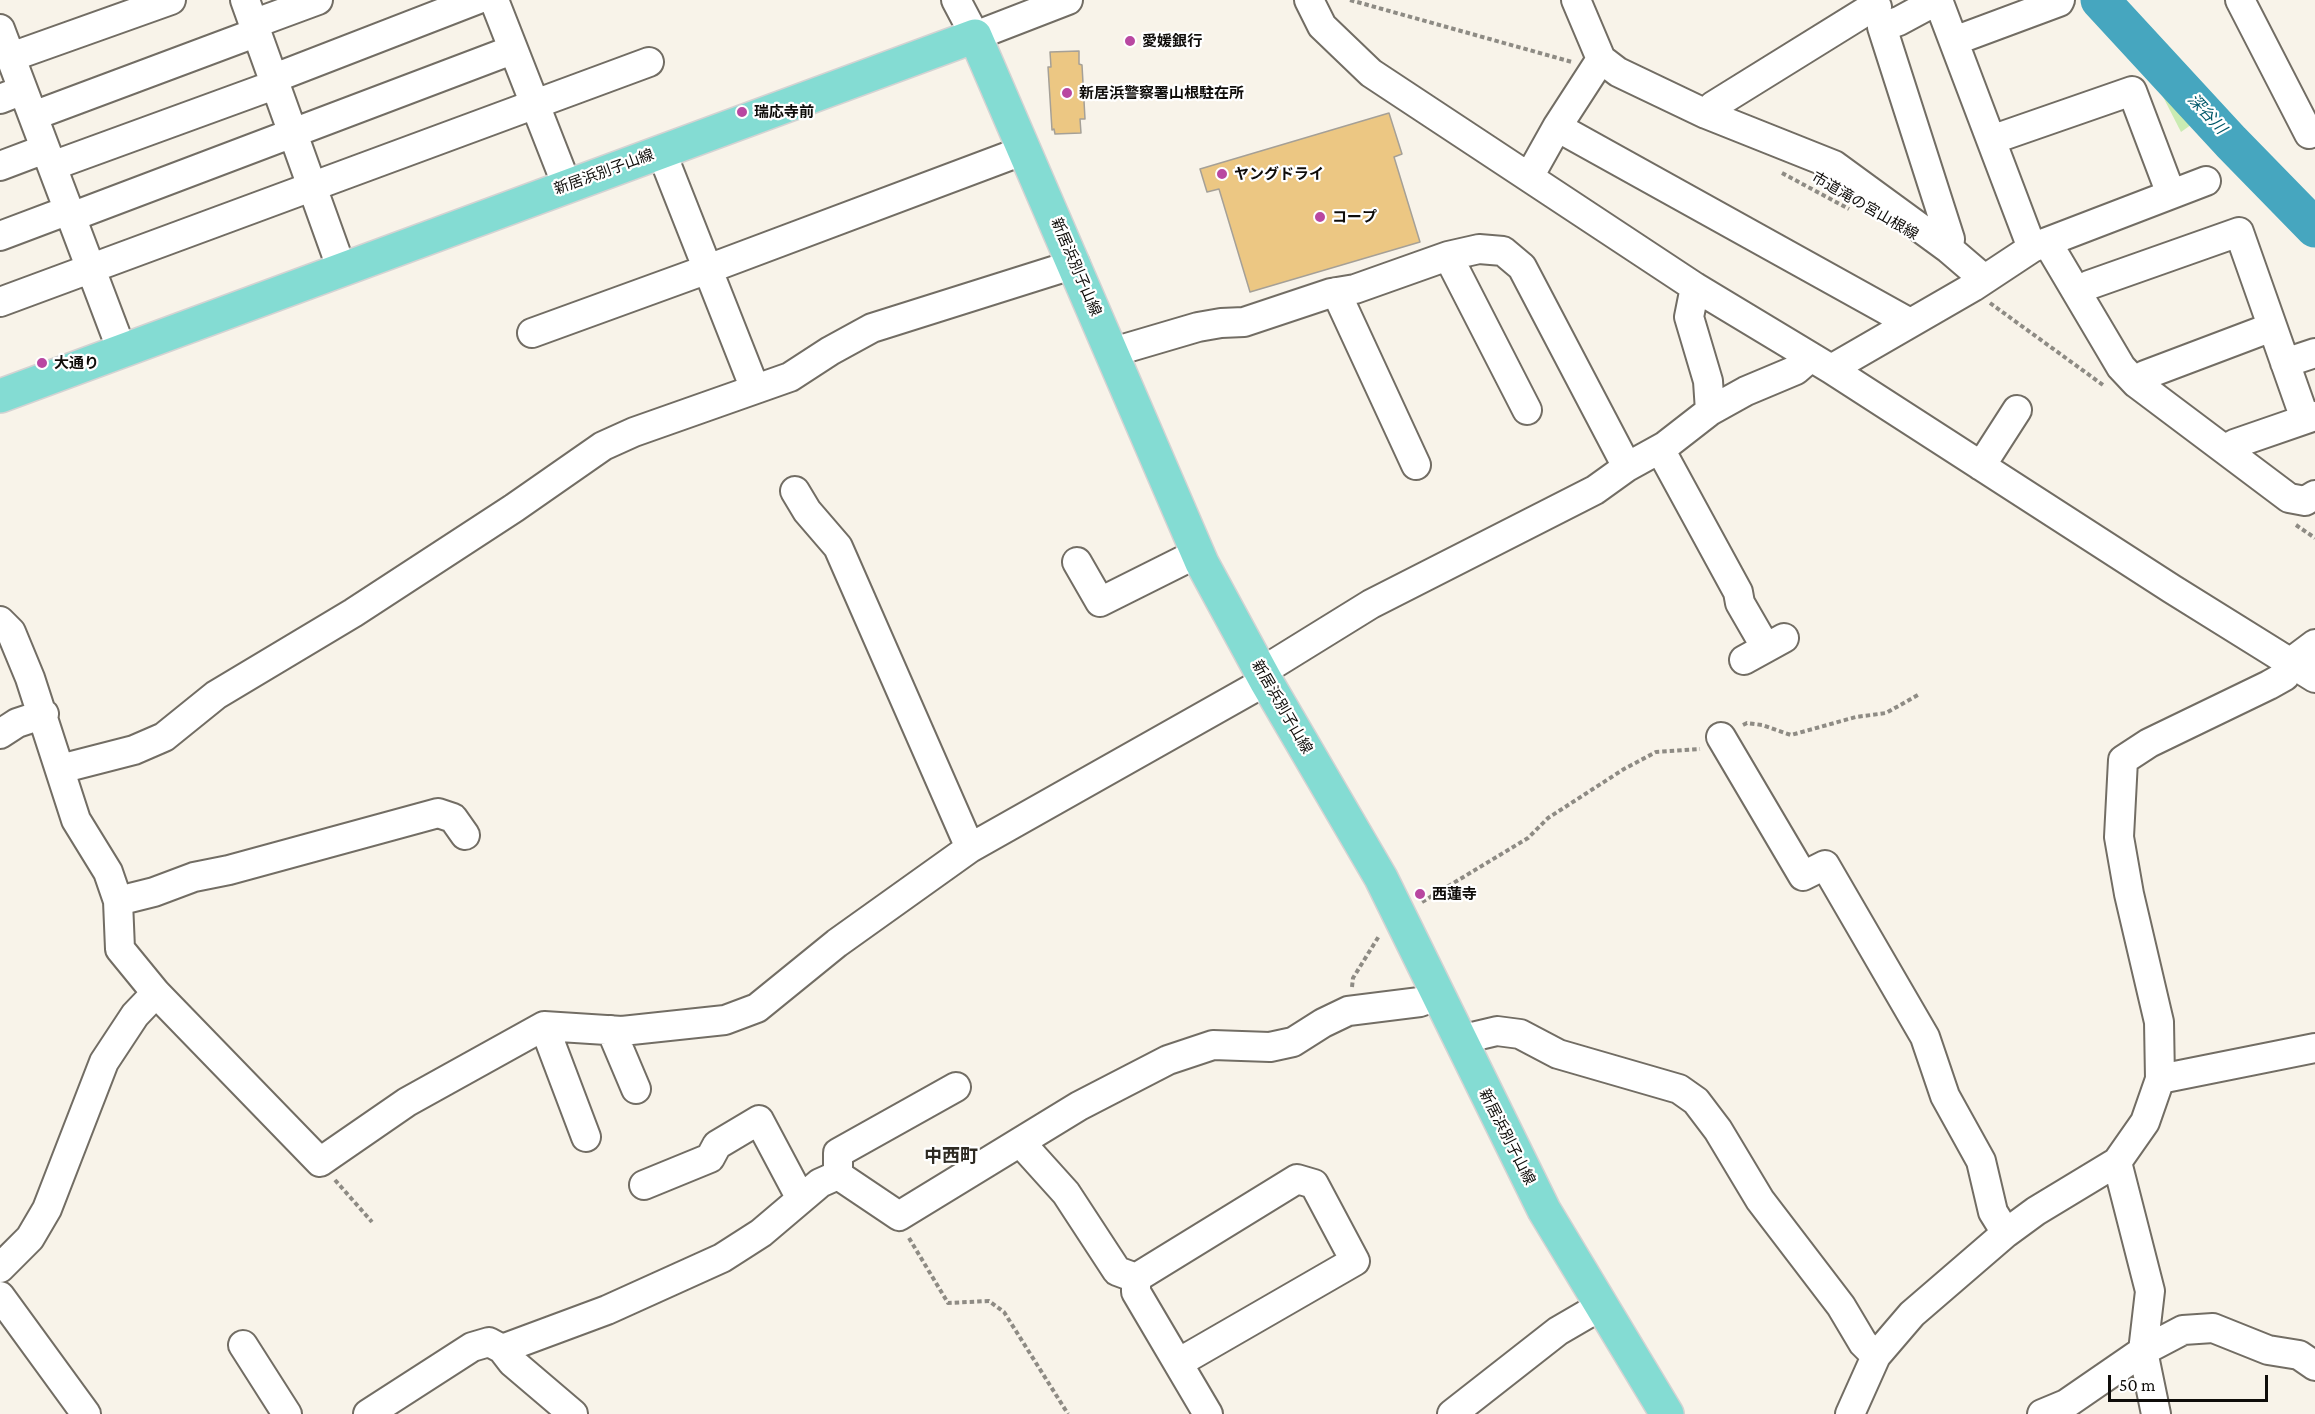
<!DOCTYPE html>
<html>
<head>
<meta charset="utf-8">
<style>
  body { margin:0 }
  #map { position:relative; width:2315px; height:1414px; overflow:hidden; background:#f8f3e9; font-family:"Crimson Pro",serif }
  canvas { display:block }
  .scale { position:absolute; left:2108px; top:1375px; width:160px; height:27px; box-sizing:border-box; border:3px solid #0f0d0a; border-top:0; padding-left:8px; font-size:18px; line-height:21px; white-space:nowrap; color:#0f0d0a; -webkit-text-stroke:4px #fff; paint-order:stroke }
</style>
</head>
<body>
<div id="map">
<canvas width="2315" height="1414"></canvas>
<div class="scale">50 m</div>
</div>
<script>
const context = document.querySelector('canvas').getContext('2d');
context.lineJoin = 'round';
function paint(path, color) { context.fillStyle = color; context.fill(path, 'evenodd'); }
const toPath = rows => new Path2D(rows.map(r => 'M' + r).join(''));
function stroke(path, color, width, dash) { context.strokeStyle = color; context.lineWidth = width; context.lineCap = dash ? 'butt' : 'round'; context.setLineDash(dash || []); context.stroke(path); }
function drawText(font, color, halo, rows, align = 'center') {
  context.font = font + ' "Crimson Pro","Noto Sans JP",serif'; context.lineWidth = 4.5; context.setLineDash([]); context.textBaseline = 'middle'; context.strokeStyle = halo; context.fillStyle = color; for (const [text, x, y, turn = 0] of rows) {
    context.save(); context.translate(x, y); context.rotate((+turn || 0) * Math.PI / 180); context.textAlign = isNaN(turn) ? turn : align; if (halo) context.strokeText(text, 0, 0); context.fillText(text, 0, 0); context.restore();
  }
}
const green = toPath([
  [2156,83,2202,117,2181,132]
]);
const river = toPath([
  [2100,0,2231,142,2315,228]
]);
const building = toPath([
  [1079,51,1079,64,1082,65,1085,119,1080,119,1081,133,1055,134,1054,129,1052,130,1048,67,1051,67,1050,52,1079,51],
  [1389,113,1402,154,1394,157,1420,242,1250,292,1219,189,1207,192,1200,169,1389,113]
]);
const path = toPath([
  [1350,0,1572,62],
  [1782,173,1849,209],
  [1990,303,2103,385],
  [2296,525,2315,538],
  [1743,725,1747,723,1762,725,1791,735,1856,717,1886,713,1918,695],
  [1422,902,1528,838,1548,818,1624,769,1656,752,1700,749],
  [1352,987,1353,978,1379,936],
  [335,1180,372,1222],
  [909,1238,948,1303,989,1301,1004,1312,1068,1414]
]);
const minor = toPath([
  [245,0,342,270],
  [494,0,567,186],
  [956,0,975,36,1068,0],
  [1309,0,1322,26,1371,73,1695,287,1831,369,2172,589,2315,678],
  [1938,0,1899,21,1882,27,1950,239,1949,249],
  [1938,0,2032,248],
  [2240,0,2309,134,2315,131],
  [253,24,318,0],
  [0,29,122,351],
  [1954,41,2059,2,2060,0],
  [11,57,171,0],
  [1601,59,1618,72,1706,114,1834,165,1949,249,1984,279],
  [272,79,476,0],
  [0,99,23,90],
  [1706,114,1713,106,1871,8,1877,7],
  [33,116,255,33],
  [1557,127,1910,323],
  [1991,140,2132,91,2171,194],
  [661,151,755,389],
  [0,166,45,149],
  [52,166,274,85],
  [1529,177,1557,127,1601,59,1576,0],
  [2206,181,2047,242,2121,367,2136,383,2289,498,2305,501,2315,495],
  [71,217,512,50],
  [0,236,69,210],
  [1448,256,1527,410],
  [1695,287,1689,317,1708,381,1710,411],
  [1336,292,1416,465],
  [2077,292,2089,285,2239,232,2305,419],
  [0,302,649,62],
  [532,333,708,269,1025,150],
  [1113,352,1198,327,1221,323,1244,322,1331,293,1355,289,1448,256,1479,249,1503,251,1522,267,1627,467],
  [2285,363,2315,353],
  [1831,369,1973,287,2032,248,2047,242],
  [2136,383,2145,375,2272,327],
  [1660,449,1738,592,1740,603,1766,648],
  [2228,452,2234,444,2315,416],
  [1981,466,2017,410],
  [795,491,807,511,838,547,970,848],
  [1077,562,1100,602,1198,553],
  [0,621,11,632,30,678,76,820,108,872,118,901,120,949,156,993,320,1162,407,1102,544,1026,622,1031,725,1020,757,1008,837,943,970,848,1266,681],
  [1744,660,1784,638],
  [1261,672,1371,604,1595,490,1627,467,1665,446,1710,411,1746,391,1796,370,1811,357],
  [0,734,17,723,44,714],
  [1721,737,1803,876,1825,865,1925,1037,1945,1096,1981,1161,1993,1212,2006,1233],
  [60,769,134,750,164,737,216,695,353,613,514,508,603,446,634,432,790,377,830,351,872,328,1075,264],
  [118,901,154,892,194,877,229,870,438,813,453,818,465,835],
  [544,1026,586,1137],
  [611,1030,636,1089],
  [1459,1040,1497,1031,1520,1034,1558,1054,1679,1089,1696,1101,1718,1130,1760,1200,1841,1306,1863,1343,1876,1356],
  [2160,1079,2315,1048],
  [1020,1142,1066,1193,1117,1271,1136,1278,1297,1179,1314,1184,1355,1261,1178,1363],
  [2117,1162,2150,1291,2143,1351,2156,1414],
  [838,1175,838,1153,956,1087],
  [644,1185,710,1158,717,1145,759,1120,801,1199],
  [0,1268,30,1238,47,1209,104,1062,135,1015,156,993],
  [1136,1278,1136,1292,1208,1414],
  [0,1296,86,1414],
  [243,1345,287,1414],
  [502,1349,512,1362,573,1414],
  [368,1414,472,1347,489,1342,502,1349,607,1310,722,1258,761,1233,820,1183,838,1175,899,1216,1079,1106,1168,1060,1213,1045,1270,1047,1293,1042,1323,1023,1348,1011,1420,1002,1437,996],
  [1452,1414,1558,1331,1601,1306],
  [1850,1414,1876,1356,1912,1314,2006,1233,2036,1211,2117,1162,2145,1122,2160,1079,2159,1022,2129,894,2119,837,2123,760,2149,743,2269,685,2285,676,2291,662,2315,644],
  [2042,1414,2066,1404,2143,1351,2183,1330,2213,1328,2268,1350,2299,1355,2315,1366]
]);
const major = toPath([
  [0,396,975,36,1202,563,1266,681,1381,878,1544,1210,1667,1414]
]);
const markers = [
  [1130,41,6,"#b947a1"],
  [1067,93,6,"#b947a1"],
  [742,112,6,"#b947a1"],
  [1222,174,6,"#b947a1"],
  [1320,217,6,"#b947a1"],
  [42,363,6,"#b947a1"],
  [1420,894,6,"#b947a1"]
];
const poiNames = [
  ["愛媛銀行",1142,41],
  ["新居浜警察署山根駐在所",1079,93],
  ["瑞応寺前",754,112],
  ["ヤングドライ",1234,174],
  ["コープ",1332,217],
  ["大通り",54,363],
  ["西蓮寺",1432,894]
];
const streetNames = [
  ["新居浜別子山線",604,172,-20],
  ["市道滝の宮山根線",1865,206,30],
  ["新居浜別子山線",1076,267,67],
  ["新居浜別子山線",1282,707,60],
  ["新居浜別子山線",1507,1137,63]
];
const waterNames = [
  ["深谷川",2207,114,47]
];
const quarterNames = [
  ["中西町",951,1156]
];
paint(green, '#caebb2');
stroke(river, '#46a6bf', 39);
paint(building, '#ecc783');
stroke(building, '#a5a097', 1.5);
stroke(minor, '#726d64', 32);
stroke(major, '#d4d3d3', 36);
stroke(path, '#8e8b84', 4, [4.5, 3]);
stroke(minor, '#fff', 28);
stroke(major, '#84dcd3', 33);
for (const [x, y, r, color] of markers) { const dot = new Path2D(); dot.arc(x, y, r, 0, 2 * Math.PI); context.fillStyle = color; context.fill(dot); stroke(dot, '#fff', 2); }
drawText('bold 15px', '#0f0d0a', '#fff', poiNames, 'left');
drawText('15px', '#0f0d0a', '#fff', streetNames);
drawText('italic 16px', '#005869', '#fff', waterNames);
drawText('bold 18px', '#2e2a22', '#fff', quarterNames);
</script>
</body>
</html>
